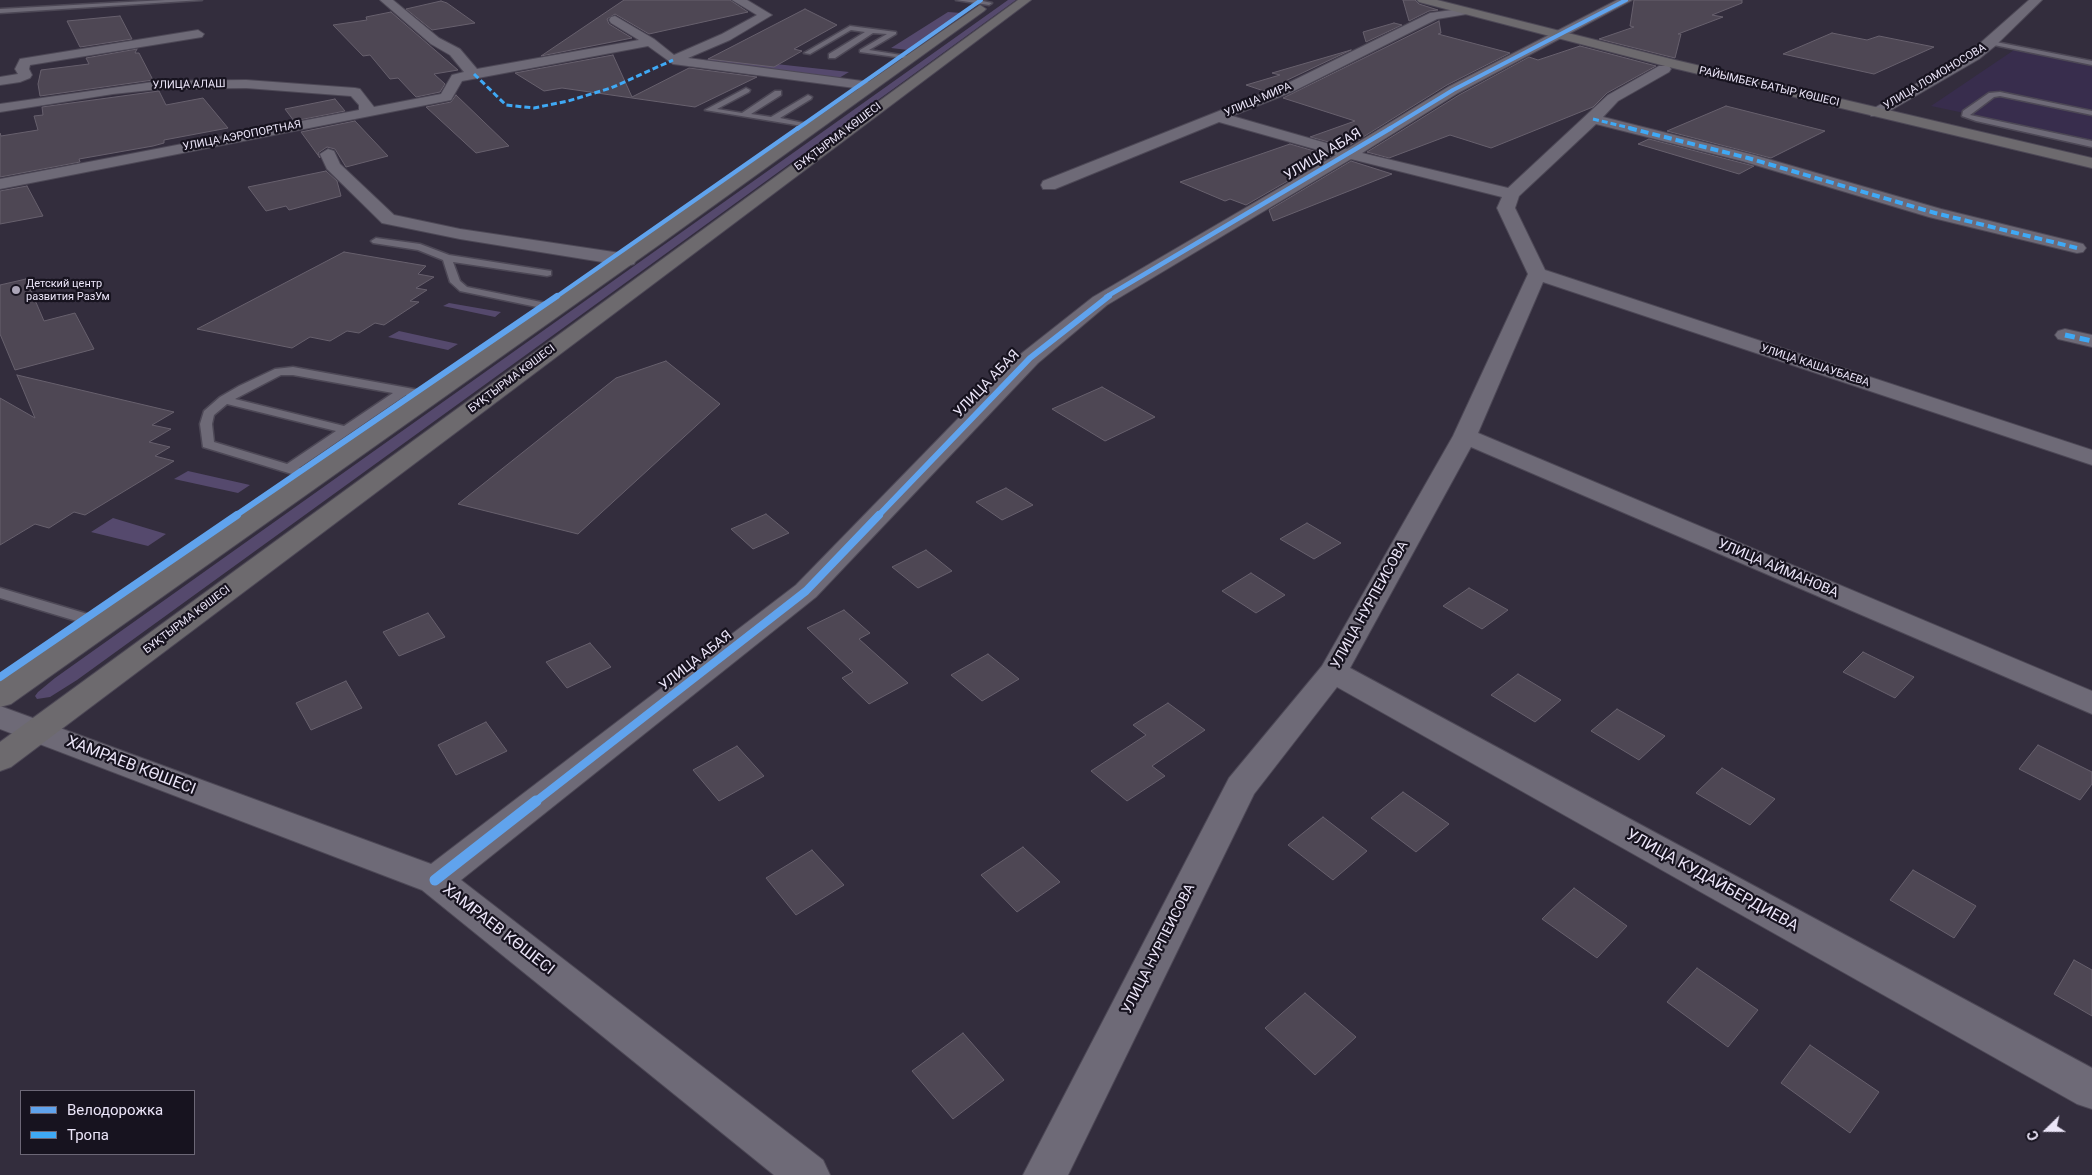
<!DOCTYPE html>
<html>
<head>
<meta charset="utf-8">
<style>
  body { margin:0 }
  #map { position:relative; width:2092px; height:1175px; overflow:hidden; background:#332d3d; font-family:Roboto,sans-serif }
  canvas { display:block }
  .legend { position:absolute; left:20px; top:1090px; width:175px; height:65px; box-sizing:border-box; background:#17131f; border:1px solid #6c6776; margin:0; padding:6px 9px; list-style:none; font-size:15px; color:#ebe5f8 }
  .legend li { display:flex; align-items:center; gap:10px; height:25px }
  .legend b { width:25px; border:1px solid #6c6776 }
  .north { position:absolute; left:2022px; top:1105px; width:50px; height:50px; -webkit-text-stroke:4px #17131f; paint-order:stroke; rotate:248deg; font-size:14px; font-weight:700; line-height:20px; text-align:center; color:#ebe5f8 }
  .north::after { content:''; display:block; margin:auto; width:18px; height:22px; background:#ebe5f8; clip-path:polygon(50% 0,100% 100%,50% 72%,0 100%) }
</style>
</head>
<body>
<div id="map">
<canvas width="2092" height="1175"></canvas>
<ul class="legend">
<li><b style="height:6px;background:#60a3ed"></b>Велодорожка</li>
<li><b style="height:6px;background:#3fa9f5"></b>Тропа</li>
</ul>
<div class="north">С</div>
</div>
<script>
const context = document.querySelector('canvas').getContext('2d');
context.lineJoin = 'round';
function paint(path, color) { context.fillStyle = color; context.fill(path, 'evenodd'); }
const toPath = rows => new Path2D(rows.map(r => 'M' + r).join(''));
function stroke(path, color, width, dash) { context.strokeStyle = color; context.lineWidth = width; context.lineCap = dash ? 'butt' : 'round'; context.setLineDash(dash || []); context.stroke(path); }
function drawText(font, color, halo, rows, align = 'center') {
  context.font = font + ' Roboto,sans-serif'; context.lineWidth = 4.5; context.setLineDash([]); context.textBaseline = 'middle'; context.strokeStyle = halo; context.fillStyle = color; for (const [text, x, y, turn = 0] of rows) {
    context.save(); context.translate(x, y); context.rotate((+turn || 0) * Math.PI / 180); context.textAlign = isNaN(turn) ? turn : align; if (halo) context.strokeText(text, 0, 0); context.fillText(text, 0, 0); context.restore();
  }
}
const built = toPath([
  [2014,50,2092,65,2092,140,1931,106]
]);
const green = toPath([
  [1008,0,1016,0,77,680,50,697,37,699,35,696,38,692,55,678],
  [948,12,962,13,908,50,891,48],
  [712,57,849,72,839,78,705,61],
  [449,303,501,312,495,317,443,306],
  [399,331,458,344,448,350,388,337],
  [188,471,250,485,238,493,174,479],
  [113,518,166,534,148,546,91,532]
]);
const building = toPath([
  [624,0,730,0,748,12,649,34,615,14,607,19,609,24,632,38,541,56,624,0],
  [1403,0,1415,0,1419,4,1438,10,1429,11,1409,21,1403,0],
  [1634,0,1742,0,1742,3,1712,15,1723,17,1678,34,1681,34,1675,58,1599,39,1634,27,1630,26,1634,0],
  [441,1,447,3,475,23,432,30,406,9,441,1],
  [805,9,837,25,794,49,802,51,774,67,708,59,805,9],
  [391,12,458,70,434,74,445,84,440,92,416,97,398,78,390,79,370,55,363,56,333,25,367,20,366,17,391,12],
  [120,16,132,39,80,47,67,21,120,16],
  [1439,21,1441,33,1438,34,1510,53,1447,85,1347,147,1310,137,1355,121,1283,98,1439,21],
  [1394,23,1402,25,1366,42,1363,32,1394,23],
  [1832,33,1867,40,1879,36,1934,47,1874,74,1783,54,1832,33],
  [1580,46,1656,66,1607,93,1593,107,1491,148,1450,135,1389,158,1367,152,1459,95,1529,57,1538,60,1580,46],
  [137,49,135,53,139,53,153,80,40,96,38,84,41,70,89,64,86,58,137,49],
  [1351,50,1264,91,1246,85,1280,75,1272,73,1351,50],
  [613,55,632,97,689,68,757,77,695,107,562,88,544,91,515,73,613,55],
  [159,91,166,105,203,98,228,128,164,140,164,143,153,146,79,159,80,162,0,177,0,133,1,136,38,130,34,116,43,115,42,107,159,91],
  [456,95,509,146,476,153,426,107,451,102,456,95],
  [335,99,345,111,294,121,285,109,335,99],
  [1726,106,1825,131,1771,158,1667,131,1726,106],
  [355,121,388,156,346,167,335,149,327,147,318,153,320,158,301,132,355,121],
  [1649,139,1742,163,1754,166,1739,174,1638,144,1649,139],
  [1290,144,1331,156,1246,205,1230,199,1225,201,1180,182,1290,144],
  [1351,161,1392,174,1273,221,1269,210,1351,161],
  [326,171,337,181,341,196,289,210,286,206,266,211,248,187,326,171],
  [27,186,43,216,0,224,0,191,27,186],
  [344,252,426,266,418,274,434,277,416,288,427,290,410,301,419,302,384,325,375,323,359,333,347,331,330,341,310,337,292,348,197,329,344,252],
  [26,279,44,321,75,313,94,349,15,370,0,334,0,285,26,279],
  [666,361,720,404,578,534,458,504,616,378,666,361],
  [17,375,174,412,152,425,171,429,149,442,170,447,155,456,174,461,85,515,74,512,49,528,35,524,0,545,0,398,35,418,17,375],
  [1102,387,1155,417,1105,441,1052,409,1102,387],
  [1006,488,1033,505,1002,520,976,502,1006,488],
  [766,514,789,533,753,549,731,529,766,514],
  [1307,523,1341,543,1314,559,1280,539,1307,523],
  [926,550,952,571,918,588,892,567,926,550],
  [1251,573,1285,595,1256,613,1222,591,1251,573],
  [1469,588,1508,610,1482,629,1443,606,1469,588],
  [844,610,870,633,859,639,908,683,869,704,842,678,853,672,807,628,844,610],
  [428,613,445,637,399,656,383,632,428,613],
  [590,643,611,667,567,688,546,662,590,643],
  [1863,652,1914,677,1895,698,1843,672,1863,652],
  [988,654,1019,679,982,701,951,675,988,654],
  [1518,674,1561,700,1535,722,1491,695,1518,674],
  [346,681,362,708,311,730,296,703,346,681],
  [1168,703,1205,730,1152,766,1165,776,1127,801,1091,771,1146,735,1133,725,1168,703],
  [1617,709,1665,736,1639,760,1591,731,1617,709],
  [486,722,507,751,456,775,438,745,486,722],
  [2038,745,2092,772,2092,784,2080,800,2019,769,2038,745],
  [737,746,764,776,719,801,693,770,737,746],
  [1722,768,1775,799,1750,825,1696,793,1722,768],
  [1403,792,1449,824,1416,852,1371,818,1403,792],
  [1323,817,1367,851,1333,880,1288,845,1323,817],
  [1023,847,1060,882,1017,912,981,875,1023,847],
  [812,850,844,885,796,915,766,878,812,850],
  [1913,870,1976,906,1954,938,1890,900,1913,870],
  [1574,888,1627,926,1597,958,1542,919,1574,888],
  [2074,960,2092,970,2092,1016,2054,994,2074,960],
  [1697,968,1758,1010,1728,1047,1667,1002,1697,968],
  [1305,993,1356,1037,1315,1075,1265,1028,1305,993],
  [963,1033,1004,1080,953,1119,912,1071,963,1033],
  [1810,1045,1879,1092,1850,1133,1781,1083,1810,1045]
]);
const lane = toPath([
  [165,0,202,0,0,13,0,9,165,0],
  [956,0,978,0,992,3,989,5,956,0],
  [850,26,896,32,896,34,869,50,914,57,910,59,860,52,860,50,887,34,873,33,835,58,829,58,829,54,865,32,851,30,810,54,804,53,850,26],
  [1991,41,2092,61,2092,65,1989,44,1991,41],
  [746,88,750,90,749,92,717,109,742,113,775,91,781,91,781,95,751,114,771,117,808,95,812,97,811,99,780,118,818,126,814,128,705,110,746,88],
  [2000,92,2092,111,2092,115,2000,96,1994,97,1970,115,2092,141,2092,147,1976,121,1962,116,1963,111,1989,93,2000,92],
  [376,238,420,244,449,255,551,271,551,275,547,276,453,262,460,281,467,287,556,305,561,308,556,311,460,291,450,282,443,260,418,250,373,243,371,241,376,238],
  [293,367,430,392,436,396,430,400,406,395,299,468,320,474,322,477,320,480,315,481,203,447,200,424,204,411,220,397,239,386,275,369,293,367],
  [281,375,293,375,393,393,344,426,235,399,281,375],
  [227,404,336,431,287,464,214,442,212,424,214,415,227,404],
  [0,588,108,620,111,624,108,628,103,629,0,598,0,588]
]);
const street = toPath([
  [380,0,393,0,439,38,460,49,477,69,639,40,611,23,609,20,611,17,615,16,654,39,674,55,722,34,757,15,732,0,747,0,772,15,730,40,688,58,870,82,877,86,870,90,673,64,648,46,462,81,451,100,446,101,0,189,0,179,359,110,359,105,351,96,246,88,160,89,113,94,0,112,0,104,160,81,246,80,355,88,360,89,374,107,441,94,452,75,464,72,450,55,431,44,380,0],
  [1617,0,1632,0,1458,93,1362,153,1508,188,1608,95,1659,66,1669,66,1671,69,1669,72,1618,101,1603,117,1754,155,1941,209,2083,244,2086,248,2083,252,2077,253,1929,217,1742,161,1596,124,1519,196,1515,208,1545,270,2092,450,2092,465,1543,282,1478,433,2092,691,2092,714,1471,447,1350,668,2092,1068,2092,1109,2077,1104,1337,687,1254,794,1068,1175,1023,1175,1229,778,1322,666,1453,436,1528,274,1497,208,1502,197,1351,159,1107,305,1038,363,816,597,461,880,823,1160,830,1175,774,1175,422,890,0,729,0,706,431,864,796,585,1022,353,1093,297,1336,155,1219,122,1055,189,1043,189,1041,185,1043,181,1282,86,1430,13,1467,8,1467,14,1437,19,1292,92,1232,116,1347,149,1448,87,1617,0],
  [2029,0,2042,0,1995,46,1979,59,1881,116,1871,116,1869,113,1871,110,1969,53,2029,0],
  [198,30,204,34,202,37,30,65,29,69,32,75,30,78,20,82,0,85,0,77,18,74,15,69,20,59,198,30],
  [328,149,334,151,340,164,394,215,460,229,627,254,634,256,636,260,634,264,627,266,460,239,382,223,327,169,320,154,328,149],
  [2065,329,2092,335,2092,347,2058,339,2055,335,2058,331,2065,329]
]);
const primary = toPath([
  [1018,0,1031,0,11,767,0,771,0,742,1018,0],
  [1417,0,1437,0,1675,60,2092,158,2092,168,1669,67,1419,2,1417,0],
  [980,5,986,9,984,11,663,242,11,704,0,707,0,681,980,5]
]);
const quietFar2 = toPath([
  [474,74,506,105,534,108,568,101,611,88,673,60],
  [1593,119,1634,129]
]);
const quietFar1 = toPath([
  [1629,128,1748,158,1935,213,2077,248]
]);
const quiet = toPath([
  [2065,335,2092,341]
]);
const cyclewayFar4 = toPath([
  [797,129,981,0],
  [1389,129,1453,90,1626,0]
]);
const cyclewayFar3 = toPath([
  [556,297,798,128],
  [1106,297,1391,128]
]);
const cyclewayFar2 = toPath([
  [235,516,557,296],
  [878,516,1030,358,1109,296]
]);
const cyclewayFar1 = toPath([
  [0,677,237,515],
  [535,802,806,591,879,515]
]);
const cycleway = toPath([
  [435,880,536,801]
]);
const markers = [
  [16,290,5,"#aba5b7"]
];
const farStreetnames = [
  ["УЛИЦА ЛОМОНОСОВА",1935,77,-31],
  ["УЛИЦА АЛАШ",189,85,-1],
  ["РАЙЫМБЕК БАТЫР КӨШЕСІ",1769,87,13],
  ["УЛИЦА МИРА",1258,100,-23],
  ["УЛИЦА АЭРОПОРТНАЯ",242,136,-11],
  ["БҰҚТЫРМА КӨШЕСІ",838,137,-37],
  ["УЛИЦА КАШАУБАЕВА",1815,366,18],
  ["БҰҚТЫРМА КӨШЕСІ",512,379,-37],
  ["БҰҚТЫРМА КӨШЕСІ",187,620,-37]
];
const farPoinames = [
  ["Детский центр",26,284],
  ["развития РазУм",26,297]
];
const streetNames = [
  ["УЛИЦА АБАЯ",1323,155,-31],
  ["УЛИЦА АБАЯ",987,384,-46],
  ["УЛИЦА АЙМАНОВА",1778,569,23],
  ["УЛИЦА НУРПЕИСОВА",1370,605,-61],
  ["УЛИЦА АБАЯ",696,661,-38],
  ["УЛИЦА НУРПЕИСОВА",1159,949,-63]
];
const nearStreetnames = [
  ["ХАМРАЕВ КӨШЕСІ",131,766,21],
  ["УЛИЦА КУДАЙБЕРДИЕВА",1712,881,29],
  ["ХАМРАЕВ КӨШЕСІ",498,930,38]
];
paint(built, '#382d4d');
paint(green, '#55496d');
paint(building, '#4e4754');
stroke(building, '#67606d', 1);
stroke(lane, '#4d4856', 3);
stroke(street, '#4d4856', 2);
stroke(primary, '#4d4856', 2);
paint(lane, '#6e6a77');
paint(street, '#6e6a77');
paint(primary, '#6d6a6e');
stroke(quietFar2, '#3fa9f5', 3, [6, 3]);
stroke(quietFar1, '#3fa9f5', 4, [8, 4]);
stroke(quiet, '#3fa9f5', 5, [10, 5]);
stroke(cyclewayFar4, '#60a3ed', 4);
stroke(cyclewayFar3, '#60a3ed', 4.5);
stroke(cyclewayFar2, '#60a3ed', 6);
stroke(cyclewayFar1, '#60a3ed', 8);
stroke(cycleway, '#60a3ed', 11);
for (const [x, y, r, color] of markers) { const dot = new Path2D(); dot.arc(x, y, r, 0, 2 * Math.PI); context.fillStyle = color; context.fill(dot); stroke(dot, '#17131f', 2); }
drawText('11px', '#ebe5f8', '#17131f', farStreetnames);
drawText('11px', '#ebe5f8', '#17131f', farPoinames, 'left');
drawText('14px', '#ebe5f8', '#17131f', streetNames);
drawText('16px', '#ebe5f8', '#17131f', nearStreetnames);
</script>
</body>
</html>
